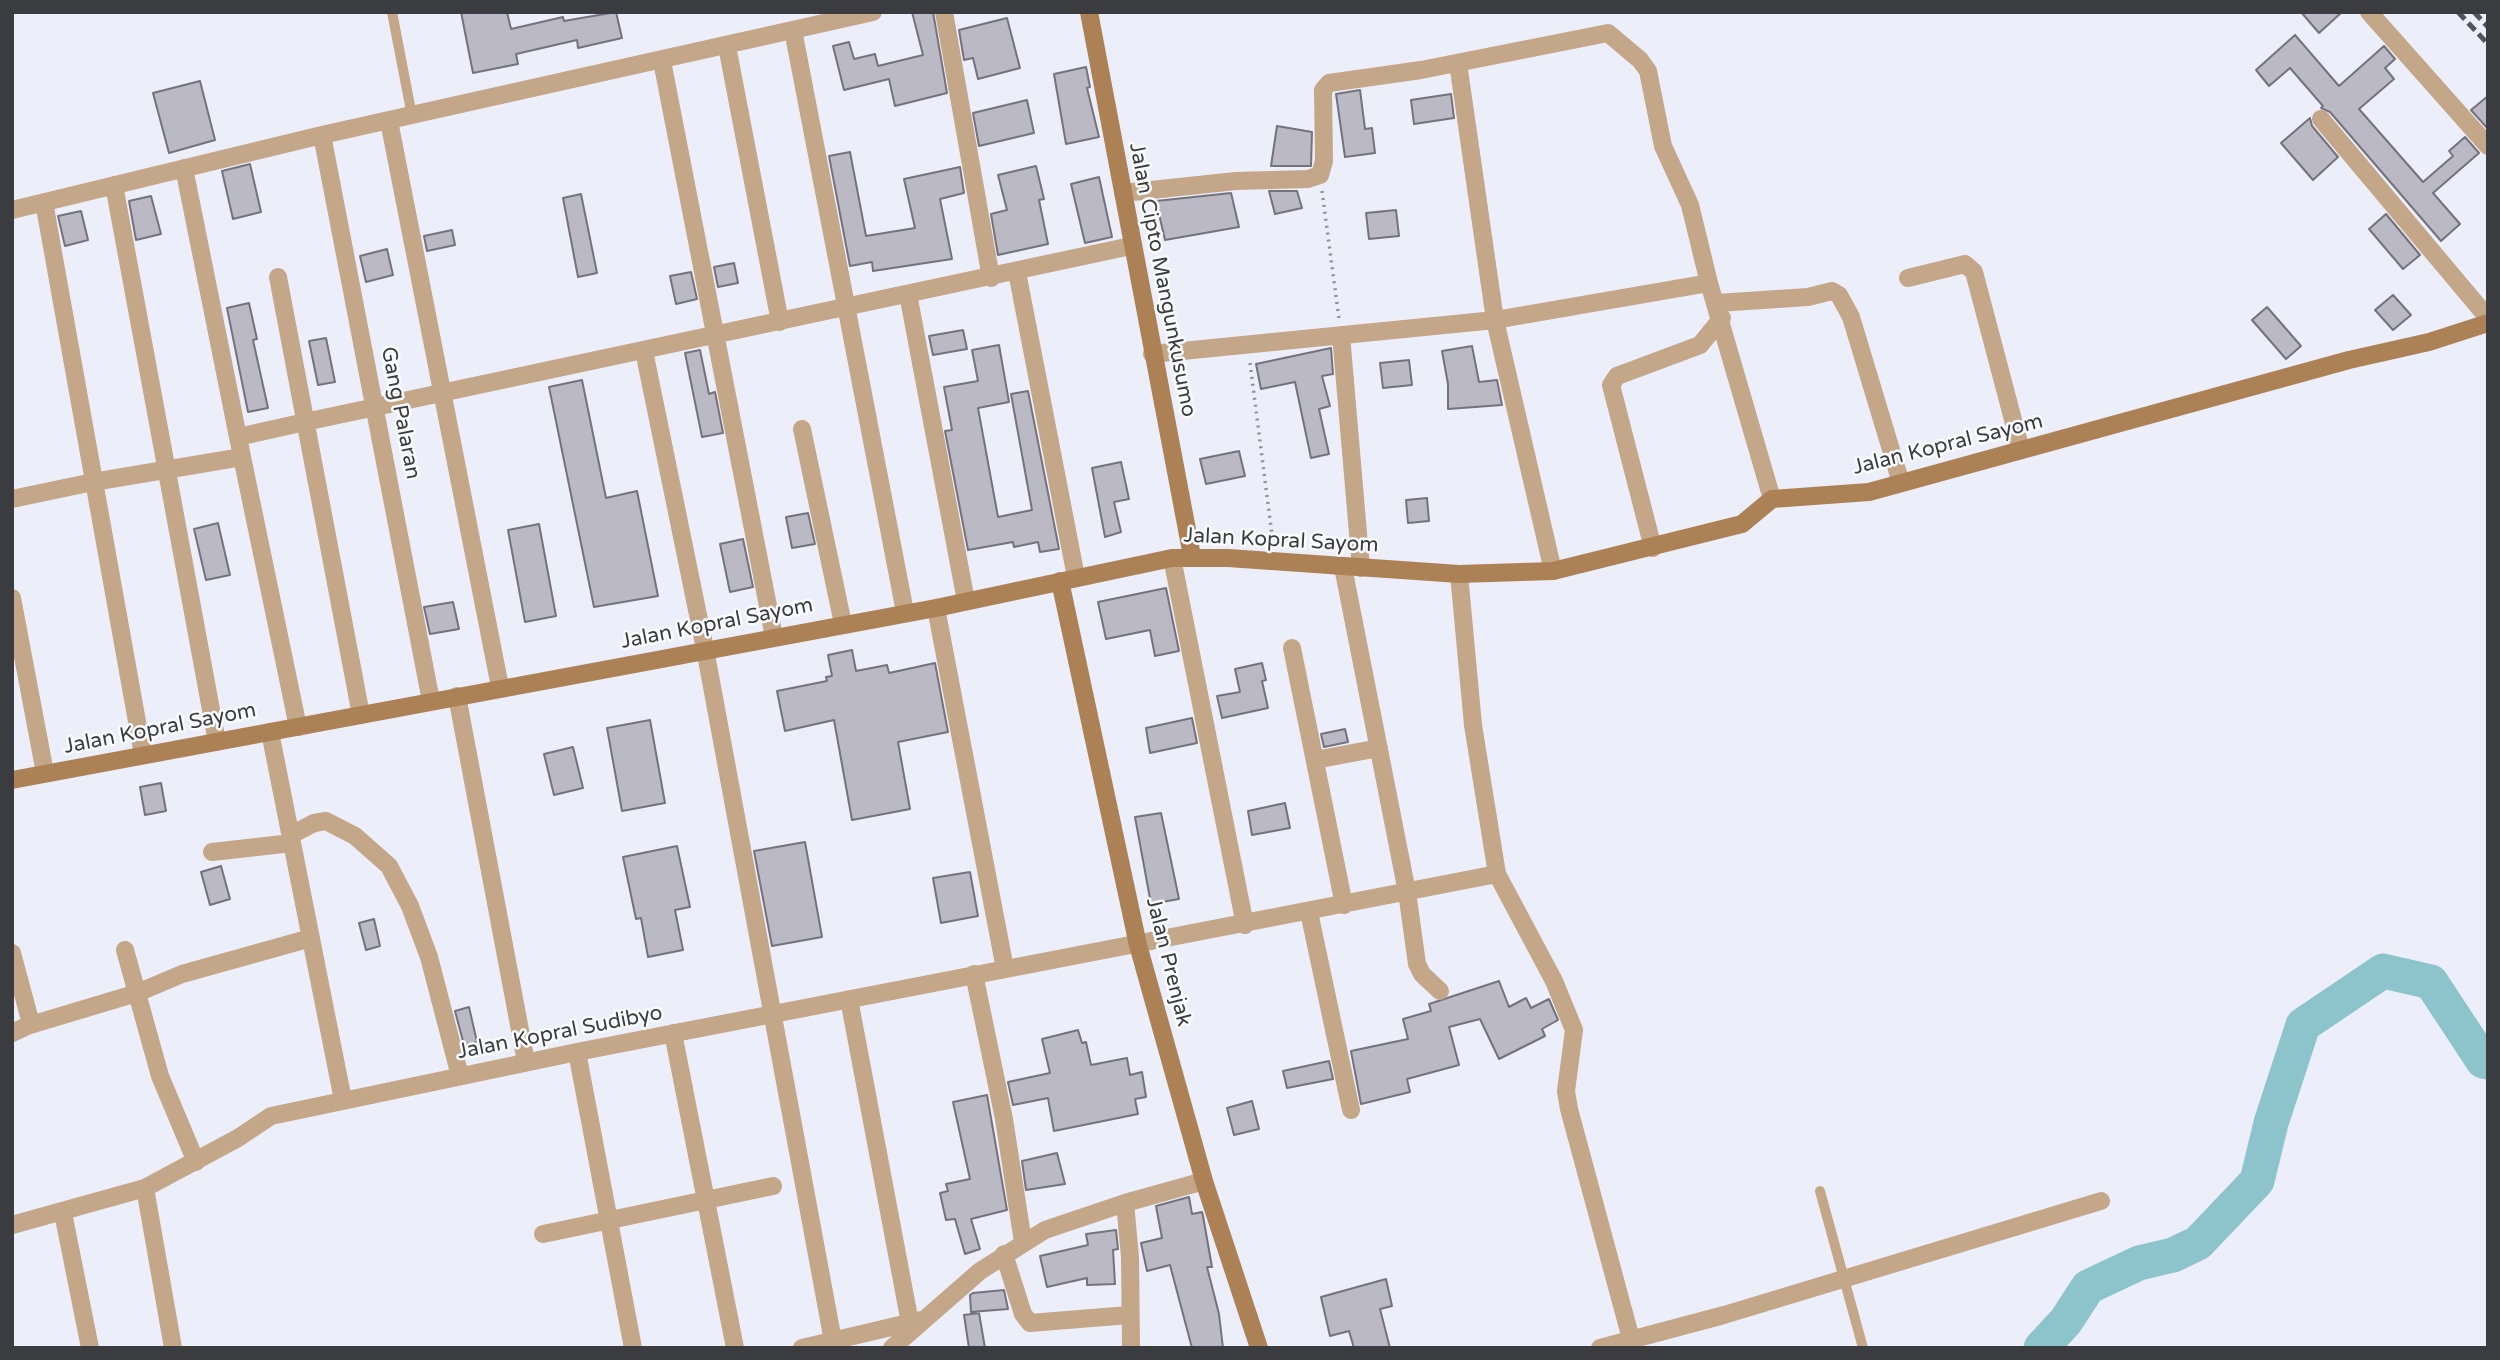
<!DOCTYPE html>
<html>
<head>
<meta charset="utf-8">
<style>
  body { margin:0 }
  #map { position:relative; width:2500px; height:1360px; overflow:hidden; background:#eceef9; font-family:"Varela Round",sans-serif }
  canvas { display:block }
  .frame { position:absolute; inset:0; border:14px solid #3b3c40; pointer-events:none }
</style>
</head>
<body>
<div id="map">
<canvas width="2500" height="1360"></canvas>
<div class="frame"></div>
</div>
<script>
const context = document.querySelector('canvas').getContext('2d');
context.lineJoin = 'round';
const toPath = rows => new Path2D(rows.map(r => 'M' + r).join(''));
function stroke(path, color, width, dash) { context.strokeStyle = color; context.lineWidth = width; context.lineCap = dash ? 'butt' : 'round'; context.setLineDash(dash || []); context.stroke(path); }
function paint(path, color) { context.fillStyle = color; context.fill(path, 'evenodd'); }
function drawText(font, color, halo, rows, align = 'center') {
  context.font = font + ' "Varela Round",sans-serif'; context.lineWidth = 5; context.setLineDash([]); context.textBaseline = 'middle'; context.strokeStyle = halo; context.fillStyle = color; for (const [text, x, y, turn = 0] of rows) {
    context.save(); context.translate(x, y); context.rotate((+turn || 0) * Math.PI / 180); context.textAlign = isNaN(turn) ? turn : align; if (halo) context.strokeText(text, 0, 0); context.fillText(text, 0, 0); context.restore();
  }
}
const river = toPath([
  [2041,1348,2066,1321,2088,1287,2139,1263,2173,1255,2198,1243,2257,1181,2271,1123,2303,1025,2383,971,2431,982,2483,1061,2488,1062]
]);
const building = toPath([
  [461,12,507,12,511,29,563,17,564,21,616,12,622,38,578,48,577,40,516,54,518,64,473,73,461,12],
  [912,12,933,12,947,93,895,106,889,79,844,90,833,46,849,42,854,59,875,54,878,66,923,55,912,12],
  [2301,12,2342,12,2319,33,2301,12],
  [1007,18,1020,68,978,79,973,58,964,60,959,30,1007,18],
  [2295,35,2339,86,2384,46,2395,59,2385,68,2394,79,2359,109,2423,182,2453,156,2449,151,2465,137,2479,153,2433,193,2460,224,2441,241,2330,112,2321,108,2323,106,2290,68,2269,86,2256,70,2295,35],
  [1086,67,1090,87,1087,88,1099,137,1066,144,1054,74,1086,67],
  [200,81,215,140,169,153,153,93,200,81],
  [1360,90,1365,129,1372,128,1375,153,1345,157,1336,94,1360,90],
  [1451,94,1454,118,1414,124,1411,100,1451,94],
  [2488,96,2488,129,2471,110,2488,96],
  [1027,100,1034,133,979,146,973,113,1027,100],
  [2310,118,2312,126,2338,157,2313,180,2281,143,2310,118],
  [1277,126,1312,132,1311,166,1271,166,1277,126],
  [850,152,866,236,915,228,904,179,960,167,964,193,940,199,952,259,873,271,872,262,850,266,829,156,850,152],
  [250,164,261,212,233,219,222,171,250,164],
  [1036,166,1044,199,1039,200,1048,244,998,255,991,214,1007,210,998,175,1036,166],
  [1099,177,1112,237,1085,243,1071,184,1099,177],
  [1269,191,1297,191,1302,208,1275,214,1269,191],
  [1231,193,1239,227,1165,240,1156,201,1231,193],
  [581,194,597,273,578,277,563,198,581,194],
  [151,196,161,234,136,240,129,201,151,196],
  [1396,210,1399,236,1369,239,1366,213,1396,210],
  [81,211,88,240,65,246,58,216,81,211],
  [2386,214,2420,255,2403,269,2369,229,2386,214],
  [452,230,455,245,427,251,424,236,452,230],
  [387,249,393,275,366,282,360,256,387,249],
  [734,263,738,283,718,287,714,267,734,263],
  [691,272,697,299,676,304,670,276,691,272],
  [2393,295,2411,315,2393,330,2375,310,2393,295],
  [249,303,257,339,253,340,268,408,248,412,227,308,249,303],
  [2267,307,2301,346,2286,359,2252,320,2267,307],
  [963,330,967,349,933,355,929,336,963,330],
  [326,338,335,382,318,385,309,341,326,338],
  [999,345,1009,402,978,408,998,517,1032,510,1011,394,1028,391,1059,549,1040,552,1038,542,1014,547,1013,542,968,550,945,431,952,430,944,387,978,381,972,350,999,345],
  [1472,346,1479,382,1497,380,1502,405,1448,409,1448,384,1442,351,1472,346],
  [1331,348,1333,374,1322,376,1330,406,1319,409,1329,454,1311,458,1295,382,1261,389,1256,364,1331,348],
  [700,350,709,394,715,392,723,433,702,437,685,353,700,350],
  [1409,360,1412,385,1383,388,1380,363,1409,360],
  [582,380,606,498,637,491,658,596,594,607,549,387,582,380],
  [1239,451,1245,476,1206,484,1200,459,1239,451],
  [1121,462,1129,499,1114,502,1121,532,1105,537,1092,468,1121,462],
  [1427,498,1429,521,1408,523,1406,500,1427,498],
  [808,513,815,544,792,548,786,517,808,513],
  [218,523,230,575,206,580,194,529,218,523],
  [539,524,556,616,525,622,508,530,539,524],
  [743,539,753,587,730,592,720,544,743,539],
  [1166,588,1179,651,1155,656,1150,630,1106,639,1098,602,1166,588],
  [453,602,459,629,430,634,424,607,453,602],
  [852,650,856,671,887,665,889,673,935,663,948,732,898,742,910,809,852,820,834,720,785,731,777,691,827,681,826,677,832,676,828,655,852,650],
  [1262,663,1266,680,1262,681,1268,708,1222,718,1217,696,1240,692,1235,669,1262,663],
  [1192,718,1197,743,1150,753,1146,728,1192,718],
  [650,720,665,803,622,811,607,728,650,720],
  [1345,729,1348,742,1324,747,1321,734,1345,729],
  [573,747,583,788,554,795,544,754,573,747],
  [161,783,166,811,145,815,140,787,161,783],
  [1285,803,1290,828,1252,835,1248,811,1285,803],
  [1161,813,1179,899,1151,904,1135,817,1161,813],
  [805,842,822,937,772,946,754,851,805,842],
  [677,846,690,907,675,910,683,950,648,957,641,918,636,919,623,857,677,846],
  [221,866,230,899,210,905,201,872,221,866],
  [970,872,978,916,941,923,933,878,970,872],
  [374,919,380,946,366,950,359,923,374,919],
  [1499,981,1509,1007,1526,998,1531,1008,1549,999,1558,1020,1542,1029,1545,1036,1499,1059,1480,1019,1449,1027,1459,1065,1407,1079,1410,1092,1361,1104,1351,1051,1408,1039,1403,1019,1431,1011,1429,1004,1499,981],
  [469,1007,477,1042,464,1045,455,1011,469,1007],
  [1078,1030,1082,1043,1086,1042,1091,1065,1127,1058,1130,1075,1142,1072,1146,1097,1135,1099,1138,1114,1054,1131,1048,1098,1013,1105,1008,1082,1050,1073,1042,1039,1078,1030],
  [1329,1061,1333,1079,1287,1088,1283,1071,1329,1061],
  [987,1095,1007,1210,971,1219,980,1249,965,1254,955,1219,946,1220,940,1193,948,1191,946,1184,970,1179,953,1102,987,1095],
  [1252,1101,1259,1129,1234,1135,1227,1108,1252,1101],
  [1057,1153,1065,1184,1026,1190,1022,1161,1057,1153],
  [1189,1197,1192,1214,1202,1212,1203,1216,1212,1267,1207,1267,1219,1314,1223,1348,1192,1348,1170,1265,1147,1271,1141,1243,1162,1238,1156,1206,1189,1197],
  [1116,1230,1118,1249,1113,1250,1115,1284,1087,1285,1087,1278,1047,1287,1040,1256,1088,1245,1086,1234,1116,1230],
  [1386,1279,1392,1306,1380,1309,1390,1348,1354,1348,1349,1331,1330,1336,1321,1297,1386,1279],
  [1004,1290,1008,1309,971,1312,970,1295,973,1293,1004,1290],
  [979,1313,985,1348,969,1348,964,1315,979,1313]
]);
const path = toPath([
  [1322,191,1339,319],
  [1250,363,1273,543]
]);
const lane = toPath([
  [392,12,412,116],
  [1820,1191,1863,1348]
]);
const street = toPath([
  [944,12,991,278],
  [2369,12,2488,146],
  [793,30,905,612],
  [727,46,780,322],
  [662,61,774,637],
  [1458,63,1495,320,1553,571],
  [2321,119,2488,318],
  [389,121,500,687],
  [322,135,431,701],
  [184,168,238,437],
  [114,185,217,742],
  [1123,193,1236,181,1308,179,1320,175,1324,161,1323,90,1329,83,1421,70,1608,33,1640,60,1648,71,1663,146,1690,205,1709,283,1772,499],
  [44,202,143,755],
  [12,210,322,135,873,12],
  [1017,272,1076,577],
  [278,277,361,715],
  [1908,278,1965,264,1974,272,2021,450],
  [908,294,966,601],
  [1717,303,1808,297,1832,291,1839,295,1851,317,1901,483],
  [1341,335,1361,568],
  [644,351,705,649,833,1341],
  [1152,354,1495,320,1709,283],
  [802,429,843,624],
  [242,457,298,727],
  [12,499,93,482,242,457,238,437,305,422,1131,246],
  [1653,548,1611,385,1617,376,1700,345,1722,318],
  [1172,558,1245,925],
  [1343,567,1407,892,1417,964,1422,974,1440,991],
  [12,598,45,773],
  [936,608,1005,969],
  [1292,648,1344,905],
  [457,696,526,1062],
  [270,732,343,1100],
  [1315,760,1379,748],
  [291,835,314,823,326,821,355,836,389,866,410,906,429,957,460,1076],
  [212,852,292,843],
  [1497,874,1554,981,1574,1030,1566,1091,1569,1109,1631,1339],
  [1309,912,1351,1110],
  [125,950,160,1076,196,1162],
  [12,953,30,1020,27,1026,12,1033],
  [974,974,1004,1119,1023,1242],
  [849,999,910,1323],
  [27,1026,137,993,182,974,311,938],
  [673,1033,735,1348],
  [577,1052,633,1348],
  [145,1188,173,1348],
  [1125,1203,1130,1257,1131,1348],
  [63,1213,90,1348],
  [12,1225,145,1188,238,1138,271,1116,577,1052,1497,874,1473,725,1459,574],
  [543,1234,773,1186],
  [1004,1254,1023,1314,1030,1323,1129,1315],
  [802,1348,921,1320],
  [892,1348,980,1271,1045,1230,1125,1203,1204,1181],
  [1600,1348,1724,1315,2101,1201]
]);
const secondary = toPath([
  [1089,12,1192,556],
  [1060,581,1138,945,1204,1181,1259,1348],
  [12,780,936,608,1172,558,1228,558,1459,574,1553,571,1742,524,1772,499,1869,492,2349,360,2429,342,2488,323]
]);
const rail = toPath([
  [2458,12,2488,44],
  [2474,12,2488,27]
]);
const streetNames = [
  ["Jalan Cipto Mangunkusumo",1162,280,79],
  ["Gang Palaran",400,413,79],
  ["Jalan Kopral Sayom",1948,445,-14],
  ["Jalan Kopral Sayom",1281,541,3],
  ["Jalan Kopral Sayom",717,624,-11],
  ["Jalan Kopral Sayom",160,729,-11],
  ["Jalan Prenjak",1168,962,76],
  ["Jalan Kopral Sudibyo",560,1033,-11]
];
stroke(river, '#8dc4cb', 35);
paint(building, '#bab9c4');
stroke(building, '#74737d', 2);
stroke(path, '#8f9198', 3.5, [2, 5]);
stroke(lane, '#c4a689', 10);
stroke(street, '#c4a689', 18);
stroke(secondary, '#ad8156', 18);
stroke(rail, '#535459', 5, [10, 5]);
drawText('21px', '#3b3c40', '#fbfcfe', streetNames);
</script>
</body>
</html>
